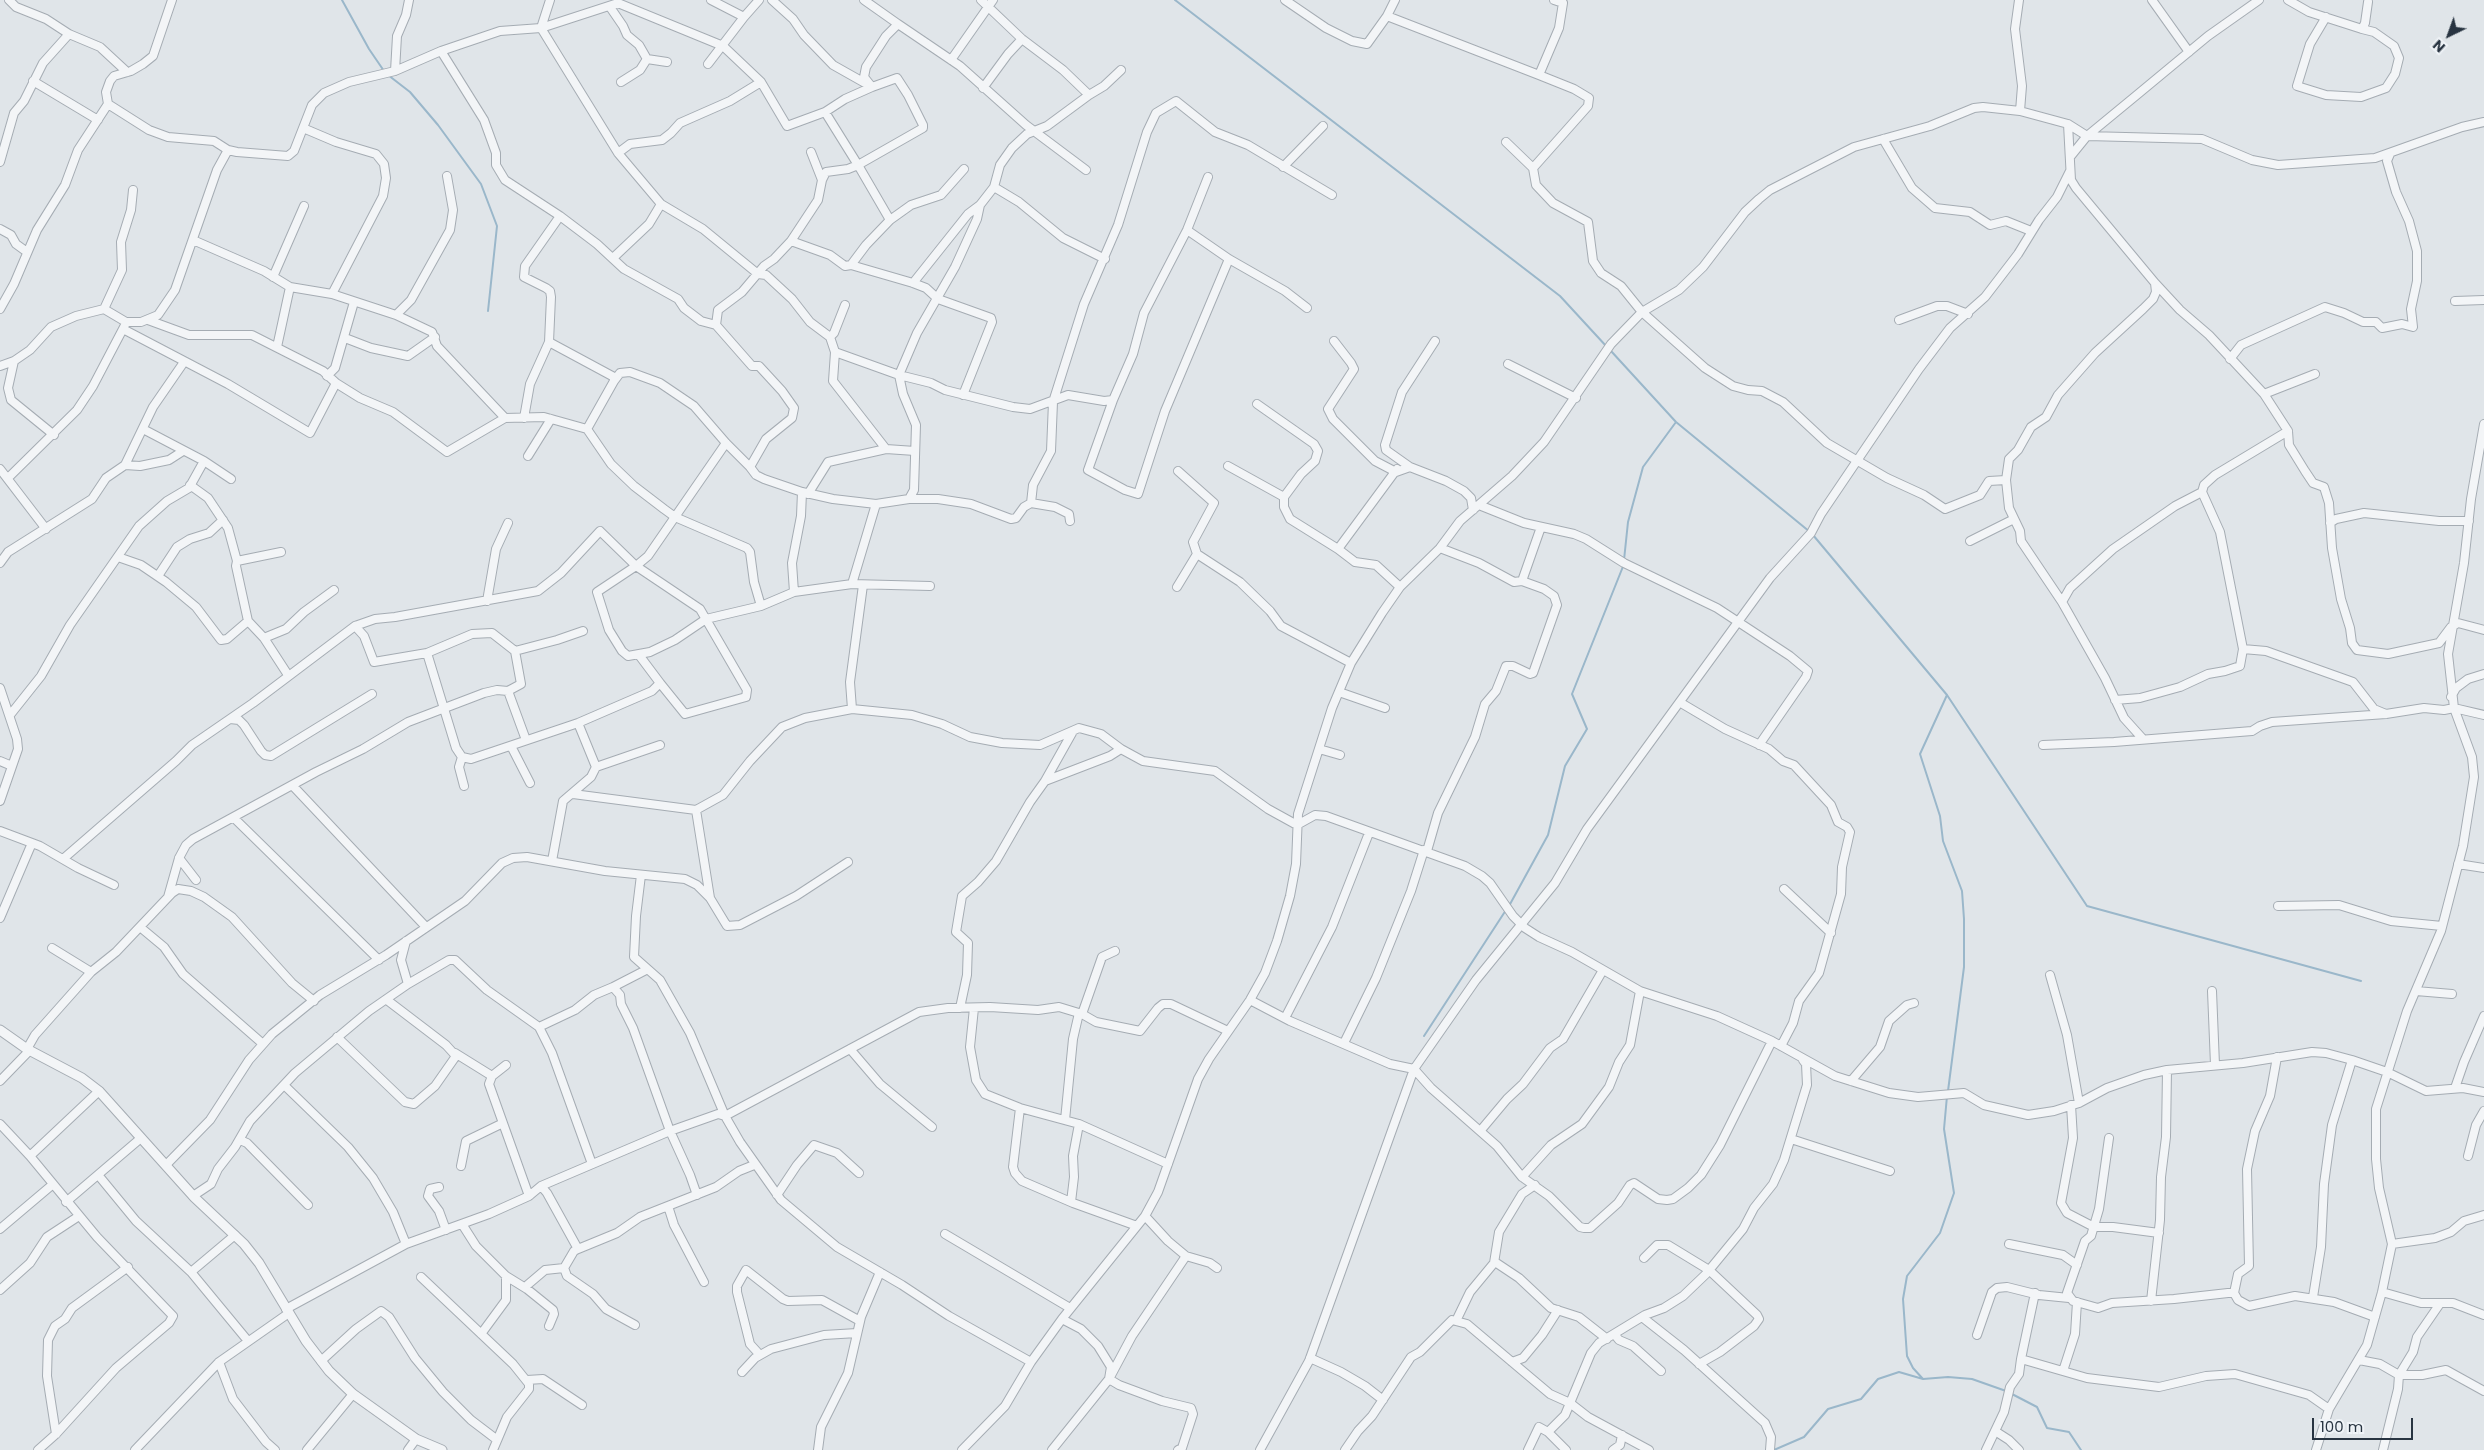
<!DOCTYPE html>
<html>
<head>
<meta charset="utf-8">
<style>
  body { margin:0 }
  #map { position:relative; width:2484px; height:1450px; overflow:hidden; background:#e0e5e9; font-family:Poppins,sans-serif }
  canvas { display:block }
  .north { position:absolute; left:2424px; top:10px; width:50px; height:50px; -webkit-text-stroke:4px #eff3f7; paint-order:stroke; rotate:222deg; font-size:14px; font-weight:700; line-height:20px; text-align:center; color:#283441 }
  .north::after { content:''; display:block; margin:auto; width:18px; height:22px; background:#283441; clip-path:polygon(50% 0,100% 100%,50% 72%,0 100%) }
  .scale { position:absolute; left:2312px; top:1418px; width:101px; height:22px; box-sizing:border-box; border:2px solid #283441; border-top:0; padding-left:6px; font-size:15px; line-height:18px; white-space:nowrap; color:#283441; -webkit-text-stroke:4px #eff3f7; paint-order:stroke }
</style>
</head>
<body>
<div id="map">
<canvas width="2484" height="1450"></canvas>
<div class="north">N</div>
<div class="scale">100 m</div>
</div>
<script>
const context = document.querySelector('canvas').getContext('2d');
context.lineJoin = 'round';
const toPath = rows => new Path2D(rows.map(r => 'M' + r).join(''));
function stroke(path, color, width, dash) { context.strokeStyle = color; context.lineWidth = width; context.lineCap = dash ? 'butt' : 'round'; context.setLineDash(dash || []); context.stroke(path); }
const stream = toPath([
  [342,0,369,49,384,71],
  [1175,0,1560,296,1607,347],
  [388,75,410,92,438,125,481,184,497,226,488,311],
  [1611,351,1676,422,1810,532],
  [1813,535,1947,695,2087,906,2361,981],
  [1624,560,1628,522,1643,467,1676,422],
  [1947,695,1920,754,1940,816,1943,841,1962,891,1964,919,1964,967,1948,1091],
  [1509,906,1548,835,1565,766,1587,729,1572,694,1624,564],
  [1424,1036,1506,910],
  [1923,1379,1913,1368,1907,1356,1903,1299,1907,1276,1940,1233,1954,1193,1944,1129,1947,1096],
  [2010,1393,2037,1407,2047,1428,2069,1432,2081,1450],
  [1774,1450,1804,1437,1828,1409,1861,1399,1878,1379,1899,1372,1923,1379,1948,1377,1972,1379,2006,1391]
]);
const minor = toPath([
  [550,0,541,28,618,153,661,204,703,229,758,274,766,275,792,299,810,322,830,337,835,352,833,381,886,449],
  [864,0,898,24],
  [981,0,1022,39,1063,70,1089,95,1104,86,1121,70],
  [1285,0,1326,28,1352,41,1367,44,1387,16,1395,0],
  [2019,0,2015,29,2022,86,2020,111],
  [2152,0,2189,52],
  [2288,0,2309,12,2362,29,2365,23,2368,2],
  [610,7,623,26,627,35,639,45,647,59,640,70,621,82],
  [1387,16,1539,75,1574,89,1589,98,1588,106,1533,168],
  [744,17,759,0],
  [2326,17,2310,44,2297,86,2326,95,2361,97,2386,88,2395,74,2399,58,2394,46,2374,32,2362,29],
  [69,34,100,47,127,72],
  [441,51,484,120,496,153,496,165,505,180,560,216,597,244,624,269,678,299,684,308,701,321,716,325,752,366,759,366,782,391,794,408,792,418,766,439,750,467,756,475,764,479,802,492,833,499,876,504,909,499,914,490,916,425,903,394,899,375,917,333,955,267,977,219,980,205],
  [647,59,667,62],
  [951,60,993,0],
  [708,64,744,17,711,0],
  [395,71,397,36,406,15,409,0],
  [1539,75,1559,28,1563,3,1554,0],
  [33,81,98,120],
  [983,88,1008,54,1022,39],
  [108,104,149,130,168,137,214,141,228,150,237,152,288,156,294,151,312,105,324,93,349,82,395,71,441,51,500,31,541,28,618,3,723,46,761,82,787,126,825,112,845,99,872,87,833,65,804,35,793,19,772,0],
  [825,112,858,165,923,128,923,125,908,95,897,78,872,87,864,77,866,67,886,36,898,24,960,66,1026,125,1086,170],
  [2068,124,2071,180,2076,188,2155,283,2156,292,2153,299,2143,309,2095,353,2058,395,2046,417,2031,427,2018,450,2009,459,2006,480,2009,508,2020,531,2021,541,2062,602,2105,678,2124,718,2142,738],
  [303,128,336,142,376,154,384,164,386,178,383,196,332,294],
  [1883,139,1912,188,1935,208,1970,212,1990,225,2006,221,2031,231],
  [1506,142,1533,168,1536,185,1553,203,1588,222,1593,261,1601,273,1621,286,1642,312,1705,368,1733,386,1748,390,1762,391,1783,402,1827,443,1887,478,1924,495,1945,509,1980,495,1989,481,2006,480],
  [811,152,822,180],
  [618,153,630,144,662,140,671,133,680,123,730,101,761,82],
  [2070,157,2087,136,2138,94,2208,36,2259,0],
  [0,162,14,113,24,101,43,63,69,34,46,19,16,7,9,0],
  [1283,167,1323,126],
  [994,187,1019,202,1063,238,1105,259],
  [0,229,11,235,16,244,27,252],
  [1187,230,1229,259,1285,291,1307,308],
  [193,240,264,271,290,287,332,294,396,315,432,332,437,346,505,418,544,417,587,429,611,464,634,486,664,509,675,517,747,548,750,552,754,582,761,606],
  [791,241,830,255,845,266,851,265,913,283,926,288,938,299,991,318,992,322,963,395],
  [613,258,649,224,661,204],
  [851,265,866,245,890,220,911,205,941,195,964,169],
  [273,277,304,206],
  [913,283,968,214,980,205,994,187,1000,165,1012,148,1027,134,1047,126,1089,95],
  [2155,283,2180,310,2209,335,2264,394,2288,431,2215,475,2204,485,2202,492],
  [2455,301,2484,300],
  [0,309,14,284,37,230,65,185,78,150,108,104,106,92,110,81,114,76,131,71,143,64,153,56,172,0],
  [104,309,122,270,121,242,131,210,133,190],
  [396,315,411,300,450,230,453,210,447,176],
  [148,320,189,335,252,335,323,371,336,383,360,398,393,412,447,452,505,418],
  [1899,320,1937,306,1947,306,1968,314],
  [716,325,718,310,742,292,764,266,774,259,791,241,818,200,822,180,826,172,848,169,858,165,890,220],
  [123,329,228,384,310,433,336,383],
  [830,337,834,333,845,305],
  [345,338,371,348,408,356,435,337],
  [1334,341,1351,363,1354,369,1328,409,1333,419,1375,461,1396,472,1410,467],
  [1435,341,1402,392,1385,445,1386,450,1410,467,1446,481,1464,491,1471,498,1473,510],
  [549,342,614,377,614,381,587,429],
  [277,347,290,287],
  [835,352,899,375,931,383,945,390,1013,407,1030,409,1068,395,1104,401,1113,400,1133,354,1144,313,1187,230,1208,177],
  [2230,359,2241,345,2325,307,2344,313,2363,322,2376,322,2382,328,2402,324,2413,327,2411,309,2417,281,2417,251,2409,221,2396,192,2387,161,2390,154],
  [14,361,8,388,11,400,54,435],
  [1508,364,1576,398],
  [0,366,14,361,30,350,51,327,76,316,104,309,126,322,141,322,158,315,175,290,217,170,228,150],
  [327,376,335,368,354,302],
  [614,381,620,373,630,372,660,383,694,406,726,443,750,467],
  [2264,394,2315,374],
  [1113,400,1088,470,1125,490,1138,494,1165,411,1229,259],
  [1257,404,1314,444,1318,451,1315,461,1301,474,1284,497,1284,507,1290,519,1338,549,1355,562,1376,565,1400,587],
  [524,418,530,384,549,342,551,297,550,291,546,288,524,277,525,266,560,216],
  [143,429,204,461,231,479],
  [2288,431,2289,445,2305,471,2313,483,2324,487,2329,503,2332,548,2341,599,2350,628,2352,643,2357,650,2388,654,2439,643,2451,627,2458,623,2484,630],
  [528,456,551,419],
  [125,465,140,466,169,460,183,451],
  [1228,466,1284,497],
  [0,469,46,529],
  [1178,471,1214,503,1193,542,1197,554],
  [8,478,77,410,93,386,125,325],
  [190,485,208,498,228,528,237,561,236,566,248,621,264,638,288,675],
  [808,494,828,462,886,449,915,451],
  [909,499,938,499,971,504,1011,519,1016,518,1024,507,1031,503],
  [1479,505,1524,523,1574,534,1586,539,1624,563,1717,608,1790,656,1808,671,1806,677,1759,745],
  [1070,521,1069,514,1055,507,1031,503,1033,485,1051,451,1053,402,1084,304,1118,225,1147,132,1156,113,1176,101,1215,132,1248,145,1332,195],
  [2330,523,2336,519,2364,513,2439,521,2469,521],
  [1970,541,2014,519],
  [1338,549,1397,469],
  [118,557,141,565,166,582,196,607,221,640,227,639,248,621],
  [237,561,281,552],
  [0,563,8,552,92,499,106,478,125,465,153,407,184,362],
  [158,576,177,547,190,539,209,533,223,520],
  [1522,581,1541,527],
  [852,584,876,504],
  [1177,587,1197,554,1240,582,1270,611,1281,626,1351,663],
  [794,592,792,563,801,516,802,492],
  [487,601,496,549,508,523],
  [2062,602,2070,588,2113,549,2175,506,2202,492,2220,532,2243,649,2266,651,2353,682,2374,709,2386,714],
  [355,626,364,636,374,662,427,653,456,748,462,757,471,759,578,723,652,691,660,683,639,655],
  [264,638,286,629,304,612,334,590],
  [515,651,557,640,583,631],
  [427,653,472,634,492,633,515,651,521,684,508,691],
  [660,683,685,714,746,697,747,690,700,609,636,566,648,556,726,443],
  [0,688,17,739,18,749,0,801],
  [1339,692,1385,708],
  [2451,697,2456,688,2468,679,2484,674],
  [2115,700,2140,698,2180,687,2208,674,2225,671,2240,666,2243,649],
  [1681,703,1725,729,1769,749,1783,761,1794,765,1831,805,1838,822,1847,827,1850,832,1842,867,1841,894,1819,973,1799,1001,1793,1023,1781,1046],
  [852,709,850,682,863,585],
  [10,715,41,676,70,625,139,526,167,501,189,488,204,461],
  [230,719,239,720,244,725,261,751,265,755,271,756,372,694],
  [1072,733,1045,781,1110,756,1121,749],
  [2043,745,2114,742,2252,731,2260,726,2272,722,2386,714,2424,708,2444,710,2454,708,2484,715],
  [511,746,530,783],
  [1319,749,1340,755],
  [462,757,459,767,464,786],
  [0,761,12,766],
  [596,767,660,745],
  [293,786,426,927],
  [573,794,696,810,723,795,750,761,782,727,805,718,852,709,912,715,942,724,970,737,1002,743,1040,745,1079,728,1101,734,1121,749,1143,761,1215,771,1268,809,1297,825,1315,815,1326,816,1465,866,1482,876,1490,883,1513,916,1525,928,1539,937,1572,952,1640,991,1717,1016,1772,1041,1835,1076,1889,1093,1918,1097,1964,1093,1984,1105,2028,1115,2054,1111,2079,1103,2107,1088,2144,1075,2167,1070,2243,1063,2312,1052,2326,1053,2352,1060,2387,1072,2426,1091,2463,1088,2484,1092],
  [234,818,379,960],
  [0,831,40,846,78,868,114,885],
  [1427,851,1438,813,1475,737,1485,704,1496,691,1506,666,1513,666,1530,674,1533,673,1557,605,1554,596,1544,589,1522,581,1514,582,1479,563,1440,548],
  [179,858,196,880],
  [63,859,176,761,192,745,253,703,355,626,375,619,395,617,538,591,561,573,600,531,636,566,597,592,609,630,622,651,628,656,650,652,675,640,706,619,761,606,794,592,852,584,930,586],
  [552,861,563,801,591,777,596,767,578,723],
  [2458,864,2484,868],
  [641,875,636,916,634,957,660,980,690,1033,725,1116,740,1142,781,1200,837,1247,902,1285,949,1316,1031,1362],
  [1784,889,1831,933],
  [168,897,179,858,186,845,193,839,316,772,363,749,408,722,484,693,497,690,508,691,526,740],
  [710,898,727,926,740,925,796,896,848,862],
  [2278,906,2339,905,2391,921,2442,926],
  [0,918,32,843],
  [140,927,164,947,183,974,263,1044],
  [406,941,401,960,408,984],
  [52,948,91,972],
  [2050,975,2067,1035,2079,1103],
  [613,987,646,970],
  [2212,991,2215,1065],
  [2416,991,2452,994],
  [1250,1000,1290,1021,1390,1064,1414,1069,1431,1088,1497,1146,1522,1177,1549,1196,1580,1227,1584,1228,1590,1228,1618,1203,1630,1185,1634,1183,1658,1199,1667,1200,1673,1199,1688,1188,1701,1175,1720,1145,1772,1041],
  [960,1008,967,975,968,943,956,932,962,896,978,882,996,861,1030,802,1045,781],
  [974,1008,970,1047,976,1080,985,1094,1020,1108,1079,1124,1168,1164],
  [1082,1014,1102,957,1115,951],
  [1285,1018,1332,927,1369,833],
  [539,1027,575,1010,594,995,613,987,620,995,621,1004,633,1028,670,1131,690,1175,697,1195],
  [337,1037,405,1102,414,1104,435,1086,456,1056,446,1045,387,1000],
  [1344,1043,1376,978,1411,891,1424,850],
  [27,1049,35,1035,91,972,116,952,172,893,178,889,191,891,204,897,232,917,292,983,314,1001],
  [850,1049,880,1084,932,1127],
  [455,1053,492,1076],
  [506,1065,492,1076,489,1084,529,1196],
  [0,1081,30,1050],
  [1851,1081,1880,1047,1889,1021,1907,1005,1914,1003],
  [284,1085,348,1147,373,1178,393,1212,406,1244],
  [2455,1088,2464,1062,2484,1016],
  [2071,1105,2073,1138,2061,1203,2067,1213,2094,1227,2113,1227,2159,1233],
  [1020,1108,1013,1167,1015,1173,1022,1181,1073,1203,1137,1226],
  [1065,1120,1073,1039,1079,1013],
  [0,1124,30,1156,97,1237,173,1316,169,1323,116,1368,56,1434,38,1450],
  [1481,1130,1507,1099,1523,1084,1550,1048,1563,1039,1603,970],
  [2109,1138,2099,1209,2091,1236,2085,1241,2067,1293,2073,1301,2098,1308,2112,1303,2174,1299,2228,1293,2234,1293,2238,1300,2249,1306,2295,1296,2334,1302,2375,1317],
  [1791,1139,1890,1171],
  [240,1140,247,1143,308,1205],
  [30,1156,99,1091],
  [2468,1156,2476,1125,2484,1111],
  [166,1165,210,1120,249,1060,272,1034,320,995,386,955,465,901,502,863,513,858,527,857,605,871,685,879,697,885,710,898,696,810],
  [461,1166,466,1141,501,1124],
  [99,1176,136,1221,191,1272,248,1341],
  [1522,1177,1551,1145,1582,1124,1609,1087,1619,1062,1630,1045,1640,991],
  [439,1187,430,1189,428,1196,439,1211,446,1230],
  [777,1195,797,1165,814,1145,837,1153,859,1173],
  [193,1196,211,1184,218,1169,235,1147,250,1121,295,1073,369,1011,408,984,449,960,455,960,487,990,539,1027,552,1053,592,1164],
  [66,1202,141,1138],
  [1071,1202,1074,1177,1073,1156,1079,1124],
  [668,1206,674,1225,704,1282],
  [462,1224,476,1246,506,1276,527,1289,553,1310,554,1314,549,1326],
  [0,1229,52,1185],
  [945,1234,1070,1308],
  [2009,1244,2063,1255,2077,1265],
  [2392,1244,2435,1238,2451,1232,2464,1221,2484,1215],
  [578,1249,617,1233,640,1217,716,1187,739,1171,754,1165],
  [1186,1256,1210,1263,1217,1268],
  [1644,1258,1657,1245,1668,1245,1709,1270,1757,1315,1759,1319,1754,1326,1720,1352,1699,1364],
  [1495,1262,1519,1278,1551,1308,1579,1317,1607,1339],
  [564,1268,567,1276,593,1294,606,1309,635,1325],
  [191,1272,235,1235],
  [421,1277,513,1364,529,1384,529,1389,507,1417,493,1450],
  [525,1287,545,1270,564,1268,574,1251,578,1249,547,1193,541,1186],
  [0,1290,30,1263,47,1237,79,1216],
  [2382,1292,2421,1303,2453,1303,2484,1315],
  [2234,1293,2238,1274,2249,1266,2247,1169,2255,1131,2270,1096,2277,1057],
  [2313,1297,2321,1247,2324,1184,2332,1125,2352,1060],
  [2151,1301,2160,1220,2161,1177,2166,1137,2167,1070],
  [286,1309,406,1244,489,1214,529,1196,541,1186,670,1131,718,1114,725,1116,919,1012,948,1008,990,1007,1038,1010,1059,1007,1082,1014,1096,1022,1140,1031,1158,1008,1163,1004,1171,1004,1228,1031],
  [1642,1317,1684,1350,1765,1423,1771,1437,1770,1450],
  [1062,1319,1081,1329,1098,1346,1111,1367,1109,1379,1119,1385,1162,1401,1191,1408,1193,1414,1182,1448,1178,1450],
  [1456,1321,1470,1292,1494,1263,1499,1232,1522,1194,1535,1185],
  [481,1334,506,1300,506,1276],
  [1615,1335,1619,1340,1633,1346,1661,1371],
  [1977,1335,1992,1292,1997,1288,2007,1287,2039,1295,2069,1298],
  [760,1355,750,1344,737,1292,737,1286,746,1270,783,1299,788,1301,822,1300,860,1321],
  [1310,1358,1341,1372,1365,1386,1383,1400],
  [2021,1359,2035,1293],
  [2359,1360,2380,1364,2399,1375,2422,1375,2446,1370,2484,1391],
  [321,1361,356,1329,381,1311,389,1317,415,1358,443,1392,471,1420,496,1439],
  [219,1362,233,1399,266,1442,275,1450],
  [1512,1362,1523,1358,1542,1335,1558,1310],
  [2063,1371,2075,1334,2077,1302],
  [742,1372,755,1358,771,1349,824,1335,857,1333],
  [527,1380,543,1379,582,1405],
  [1995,1431,2009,1440,2019,1450],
  [1548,1432,1566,1450],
  [56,1434,47,1376,48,1340,55,1326,65,1319,72,1308,128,1267],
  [135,1450,219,1362,289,1313],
  [307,1450,353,1394],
  [408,1450,416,1439],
  [818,1450,821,1427,848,1373,861,1317,880,1272],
  [962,1450,1005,1406,1031,1362,1062,1319,1145,1216,1158,1192,1198,1079,1209,1059,1250,1000,1265,973,1277,941,1290,896,1296,864,1298,814,1332,708,1351,663,1382,613,1400,587,1440,548,1460,521,1512,476,1544,442,1611,344,1642,312,1679,290,1703,267,1745,212,1759,199,1770,190,1854,147,1930,126,1974,108,1983,107,2020,111,2068,124,2087,136,2202,139,2252,160,2278,165,2375,158,2462,127,2484,122],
  [1052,1450,1109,1379,1132,1336,1186,1256,1168,1241,1145,1216],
  [1260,1450,1309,1361,1414,1069,1476,980,1555,883,1587,829,1770,578,1811,533,1821,514,1919,369,1950,328,1985,297,2018,254,2039,220,2057,197,2070,171],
  [1345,1450,1358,1431,1372,1416,1411,1357,1420,1352,1452,1320,1467,1324,1550,1394,1570,1403,1588,1417,1649,1450],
  [1528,1450,1539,1427,1548,1432,1565,1415,1591,1353,1599,1343,1645,1315,1664,1308,1683,1296,1706,1274,1743,1229,1754,1208,1773,1184,1784,1160,1807,1085,1806,1064,1803,1060],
  [1613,1450,1620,1445,1622,1435],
  [1986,1450,2004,1412,2010,1387,2019,1374,2021,1359,2087,1378,2159,1387,2206,1376,2235,1374,2309,1395,2329,1409],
  [2316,1450,2329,1409,2367,1345,2382,1292,2392,1244,2379,1188,2376,1159,2376,1109,2407,1011,2441,931,2463,846,2474,777,2472,757,2454,708,2448,654,2464,563,2471,499,2484,424],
  [2383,1450,2398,1389,2399,1375,2413,1352,2417,1337,2439,1305]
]);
const tertiary = toPath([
  [0,1030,27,1049,82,1078,99,1091,195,1198,244,1244,259,1263,306,1341,329,1371,353,1394,416,1439,442,1450]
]);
stroke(stream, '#9ab7ca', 2);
stroke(minor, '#a5acb3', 10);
stroke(tertiary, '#a5acb3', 11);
stroke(minor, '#f3f5f7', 8);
stroke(tertiary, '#f3f5f7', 9);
</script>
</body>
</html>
